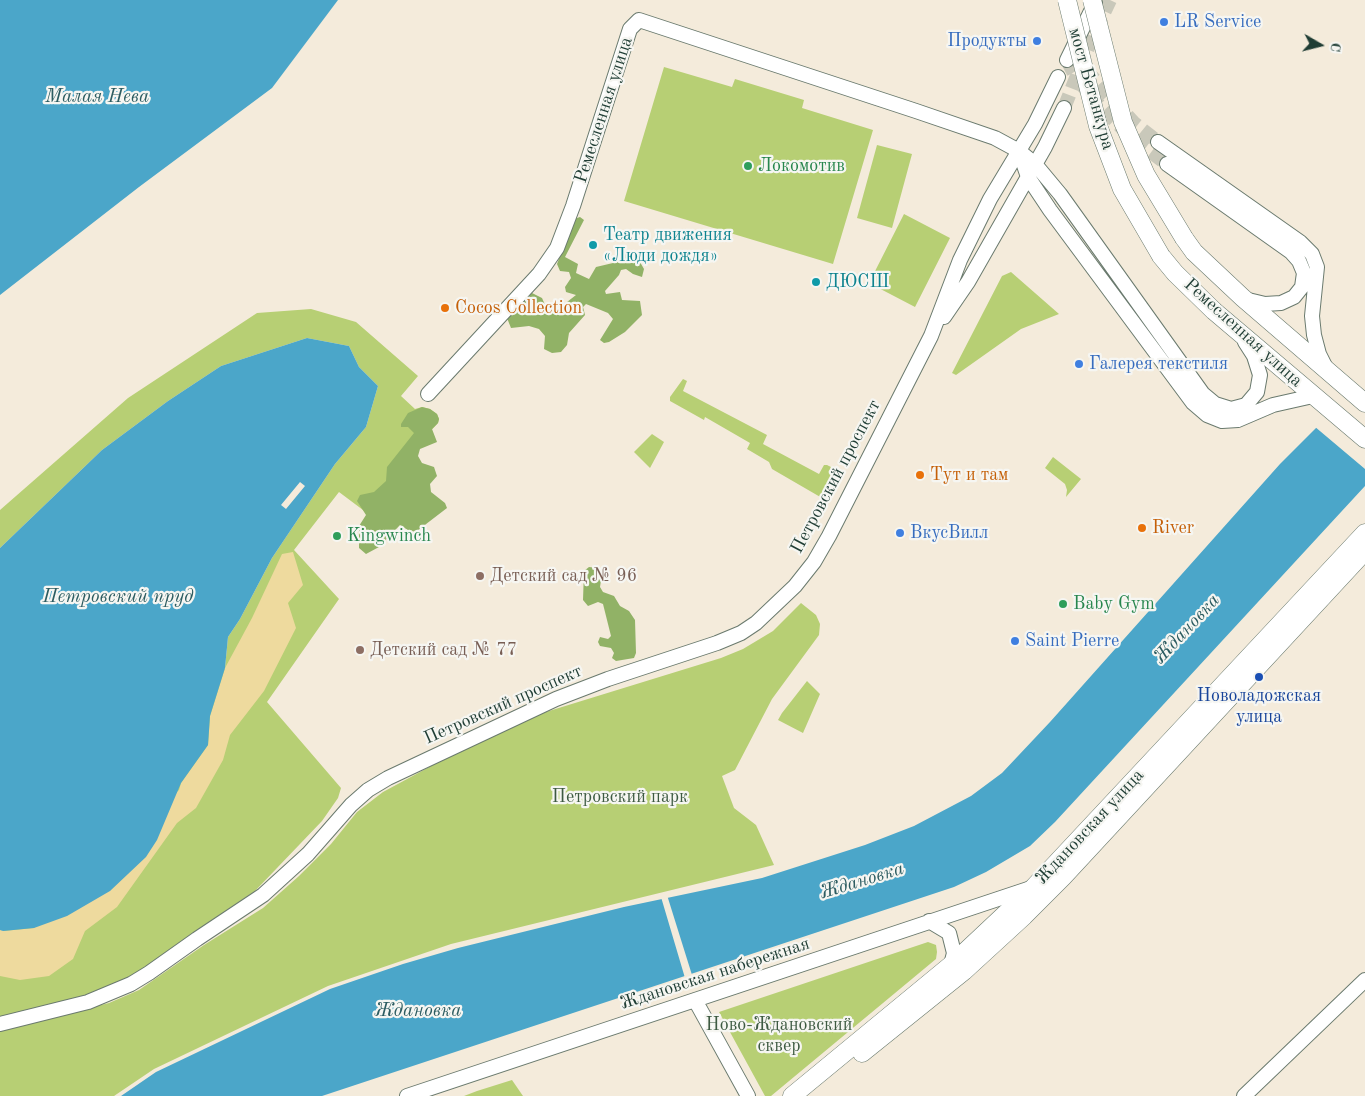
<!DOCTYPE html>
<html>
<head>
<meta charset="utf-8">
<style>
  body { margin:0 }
  #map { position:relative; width:1365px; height:1096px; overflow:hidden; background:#f4ebdb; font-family:"Old Standard TT",serif }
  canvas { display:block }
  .north { position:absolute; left:1295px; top:20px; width:50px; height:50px; -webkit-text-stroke:4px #f6f6f2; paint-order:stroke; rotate:98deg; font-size:14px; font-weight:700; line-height:20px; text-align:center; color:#1f3d34 }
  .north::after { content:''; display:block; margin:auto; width:18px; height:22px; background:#1f3d34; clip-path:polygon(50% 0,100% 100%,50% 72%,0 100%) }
</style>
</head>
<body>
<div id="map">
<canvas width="1365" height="1096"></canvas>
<div class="north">С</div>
</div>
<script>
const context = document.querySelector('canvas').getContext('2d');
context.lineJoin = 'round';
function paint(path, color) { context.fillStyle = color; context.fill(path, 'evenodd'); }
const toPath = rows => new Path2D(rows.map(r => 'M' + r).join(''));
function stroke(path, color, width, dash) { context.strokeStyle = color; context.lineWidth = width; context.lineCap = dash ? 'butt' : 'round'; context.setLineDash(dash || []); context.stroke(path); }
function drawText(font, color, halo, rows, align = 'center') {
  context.font = font + ' "Old Standard TT",serif'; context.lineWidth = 4.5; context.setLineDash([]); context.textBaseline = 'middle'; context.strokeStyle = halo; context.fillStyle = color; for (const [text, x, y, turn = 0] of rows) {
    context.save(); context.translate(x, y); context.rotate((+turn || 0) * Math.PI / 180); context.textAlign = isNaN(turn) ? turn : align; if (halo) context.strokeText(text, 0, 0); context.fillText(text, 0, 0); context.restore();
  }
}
const green = toPath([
  [664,67,732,87,735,79,804,100,802,108,873,130,833,264,624,201],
  [877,145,912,154,892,228,857,218],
  [904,214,950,238,915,307,869,283],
  [1011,272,1059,314,1021,329,956,375,952,373,1002,276],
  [311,309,356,322,418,376,401,396,415,409,422,407,430,409,437,414,439,419,438,423,425,437,367,513,339,492,294,550,339,599,267,702,341,788,338,798,322,821,255,891,191,934,137,973,112,987,85,996,0,1017,0,930,3,931,225,668,228,637,240,619,272,558,335,464,366,427,378,386,359,367,349,346,307,338,221,366,168,401,102,450,0,548,0,510,128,398,257,313],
  [683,379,687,381,683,391,767,435,763,444,819,474,824,465,827,465,837,470,822,498,772,469,769,462,747,449,750,443,705,417,704,420,670,401,670,397],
  [652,434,664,442,650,468,634,452],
  [1053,457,1081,479,1066,497,1067,490,1065,484,1045,468],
  [801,603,816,615,820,624,819,635,772,699,735,770,722,776,734,808,756,825,774,865,451,944,328,986,154,1069,114,1096,0,1096,0,1030,109,1003,139,990,204,945,263,908,299,876,331,844,357,812,383,792,433,765,536,715,721,658,743,649,773,631],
  [807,681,820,694,803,733,778,720,782,713],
  [928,942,936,945,937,952,936,959,771,1096,765,1096,719,1012],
  [512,1080,523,1096,464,1096,477,1091]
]);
const forest = toPath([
  [580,217,584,220,565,257,578,264,576,273,589,279,596,267,613,263,618,252,623,250,637,257,644,269,642,277,633,274,626,269,621,270,619,275,605,291,606,294,620,292,622,300,640,301,642,315,625,332,609,342,604,343,600,340,613,319,608,313,586,304,583,307,585,315,569,333,567,345,561,352,552,353,544,349,545,336,539,329,529,326,511,328,507,318,532,293,542,298,546,307,558,309,576,295,566,292,565,287,571,278,569,272,560,271,557,264,574,219],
  [422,407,430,409,437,414,439,419,438,423,432,429,437,442,420,449,418,456,422,463,434,467,437,476,430,484,431,492,445,503,447,508,417,531,411,532,400,525,379,547,366,554,359,548,359,526,366,515,357,501,360,495,374,492,386,481,387,467,414,433,408,427,401,427,401,424,408,413],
  [589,567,598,568,602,574,600,587,603,592,614,596,620,606,629,611,635,620,636,653,634,658,616,661,612,658,614,653,611,648,600,646,598,642,600,637,608,639,611,636,603,604,598,602,588,606,583,600,584,571]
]);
const sand = toPath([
  [293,552,303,585,288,603,296,628,264,691,230,735,223,760,196,808,177,823,117,907,85,931,73,959,49,976,20,980,0,976,0,930,3,931,34,928,179,790,181,783,208,745,210,716,225,668,252,618,282,554]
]);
const water = toPath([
  [0,0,338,0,272,88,139,187,0,295],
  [307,338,349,346,359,367,378,386,366,427,335,464,272,558,240,619,228,637,225,668,210,716,208,745,181,783,157,840,146,857,110,891,67,916,34,928,3,931,0,930,0,548,102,450,168,401,221,366],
  [1365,379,1365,486,1055,822,1030,846,986,872,954,887,322,1096,121,1096,156,1072,330,989,403,964,458,948,624,907,762,878,865,845,914,826,971,796,1002,773,1050,722,1280,464]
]);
const pier = toPath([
  [1365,376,1365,469,1314,426],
  [300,482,305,486,286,509,281,505],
  [667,895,692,975,685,978,661,897]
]);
const minorTunnel = toPath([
  [1067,60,1076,77,1094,100,1131,137,1167,164],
  [1085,69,1134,123,1158,142],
  [1064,108,1092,38,1110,0]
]);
const minor = toPath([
  [1067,60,1095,3],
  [1158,142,1300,242,1312,254,1317,267,1312,316,1314,335,1319,354,1325,366],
  [1019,151,1028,177,1050,210,1193,403,1207,415,1222,421,1238,420,1273,405,1313,396],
  [1167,164,1291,252,1299,261,1304,273,1302,287,1294,297,1281,303,1265,304,1244,299],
  [944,317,968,282,1045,147,1064,108],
  [428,394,539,274,557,248,573,206,630,29,639,20,916,111,995,138,1019,151,1035,164,1060,194,1203,394,1215,404,1231,409,1246,405,1257,392,1260,375,1254,356,1245,342],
  [929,921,949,933,954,953,951,965],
  [695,1000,748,1096],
  [0,1024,88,1002,131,984,149,973,197,939,263,895,308,854,351,805,368,790,388,778,556,699,608,679,717,643,741,633,756,623,795,586,814,562,829,536,931,336,960,260,990,199,1035,124,1058,77],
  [407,1096,1031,888],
  [1244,1096,1365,980]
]);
const major = toPath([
  [1184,238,1194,252,1243,298,1365,403],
  [1161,256,1175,273,1214,311,1365,439],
  [862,1053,964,971,1024,916,1063,877,1365,551],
  [792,1096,951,965,1034,887,1365,533]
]);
const majorBridge = toPath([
  [1067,0,1098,126,1122,189,1161,256],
  [1092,0,1123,122,1146,175,1184,238]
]);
const markers = [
  [1164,22,5,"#3f7fe0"],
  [1037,41,5,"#3f7fe0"],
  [748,166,5,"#2e9e5b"],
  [593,245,5,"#0f9aa8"],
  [816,282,5,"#0f9aa8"],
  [445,308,5,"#e8710a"],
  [1079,364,5,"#3f7fe0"],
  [920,475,5,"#e8710a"],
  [1142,528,5,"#e8710a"],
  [900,533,5,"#3f7fe0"],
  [337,536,5,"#2e9e5b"],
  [480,576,5,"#8d6e63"],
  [1063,604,5,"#2e9e5b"],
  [1015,641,5,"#3f7fe0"],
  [360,650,5,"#8d6e63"],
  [1259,677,5,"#1a4fb4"]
];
const shopNames = [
  ["LR Service",1174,22],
  ["Продукты",1027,41,"right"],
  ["Галерея текстиля",1089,364],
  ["ВкусВилл",910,533],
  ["Saint Pierre",1025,641]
];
const streetNames = [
  ["мост Бетанкура",1091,89,74],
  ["Ремесленная улица",604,110,-72],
  ["Ремесленная улица",1243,333,42],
  ["Петровский проспект",836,477,-62],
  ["Петровский проспект",503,705,-24],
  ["Ждановская улица",1090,827,-47],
  ["Ждановская набережная",715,974,-18]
];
const leisureNames = [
  ["Локомотив",758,166],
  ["Kingwinch",347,536],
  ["Baby Gym",1073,604]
];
const cultureNames = [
  ["Театр движения",603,235],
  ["«Люди дождя»",603,256],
  ["ДЮСШ",826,282]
];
const foodNames = [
  ["Cocos Collection",455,308],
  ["Тут и там",930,475],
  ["River",1152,528]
];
const educationNames = [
  ["Детский сад № 96",490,576],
  ["Детский сад № 77",370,650]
];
const transitNames = [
  ["Новоладожская",1259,696],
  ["улица",1259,717]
];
const parkNames = [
  ["Петровский парк",620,797],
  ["Ново-Ждановский",779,1025],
  ["сквер",779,1046]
];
const waterNames = [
  ["Малая Нева",97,97],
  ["Петровский пруд",118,597],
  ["Ждановка",1187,629,-47],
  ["Ждановка",862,881,-17],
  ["Ждановка",418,1011]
];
paint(green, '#b7cf74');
paint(forest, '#91b266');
paint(sand, '#eeda9e');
paint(water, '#4ba6c9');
paint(pier, '#f4ebdb');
stroke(minorTunnel, '#c9c8ba', 14, [14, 7]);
stroke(minor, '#6a7a6e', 16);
stroke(major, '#6a7a6e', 19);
stroke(minor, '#fff', 14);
stroke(major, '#fff', 18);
stroke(majorBridge, '#6a7a6e', 19, []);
stroke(majorBridge, '#fff', 18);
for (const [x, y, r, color] of markers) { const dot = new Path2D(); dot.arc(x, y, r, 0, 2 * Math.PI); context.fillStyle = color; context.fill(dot); stroke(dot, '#f6f6f2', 2); }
drawText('18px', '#366cbe', '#f6f6f2', shopNames, 'left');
drawText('18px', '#1f3d34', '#f6f6f2', streetNames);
drawText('18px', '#27864d', '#f6f6f2', leisureNames, 'left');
drawText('18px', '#0d838f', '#f6f6f2', cultureNames, 'left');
drawText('18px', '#c56008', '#f6f6f2', foodNames, 'left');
drawText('18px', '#785e54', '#f6f6f2', educationNames, 'left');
drawText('18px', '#164399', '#f6f6f2', transitNames);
drawText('18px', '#3d5a41', '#f6f6f2', parkNames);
drawText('italic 19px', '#2c5c61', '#f6f6f2', waterNames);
</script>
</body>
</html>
